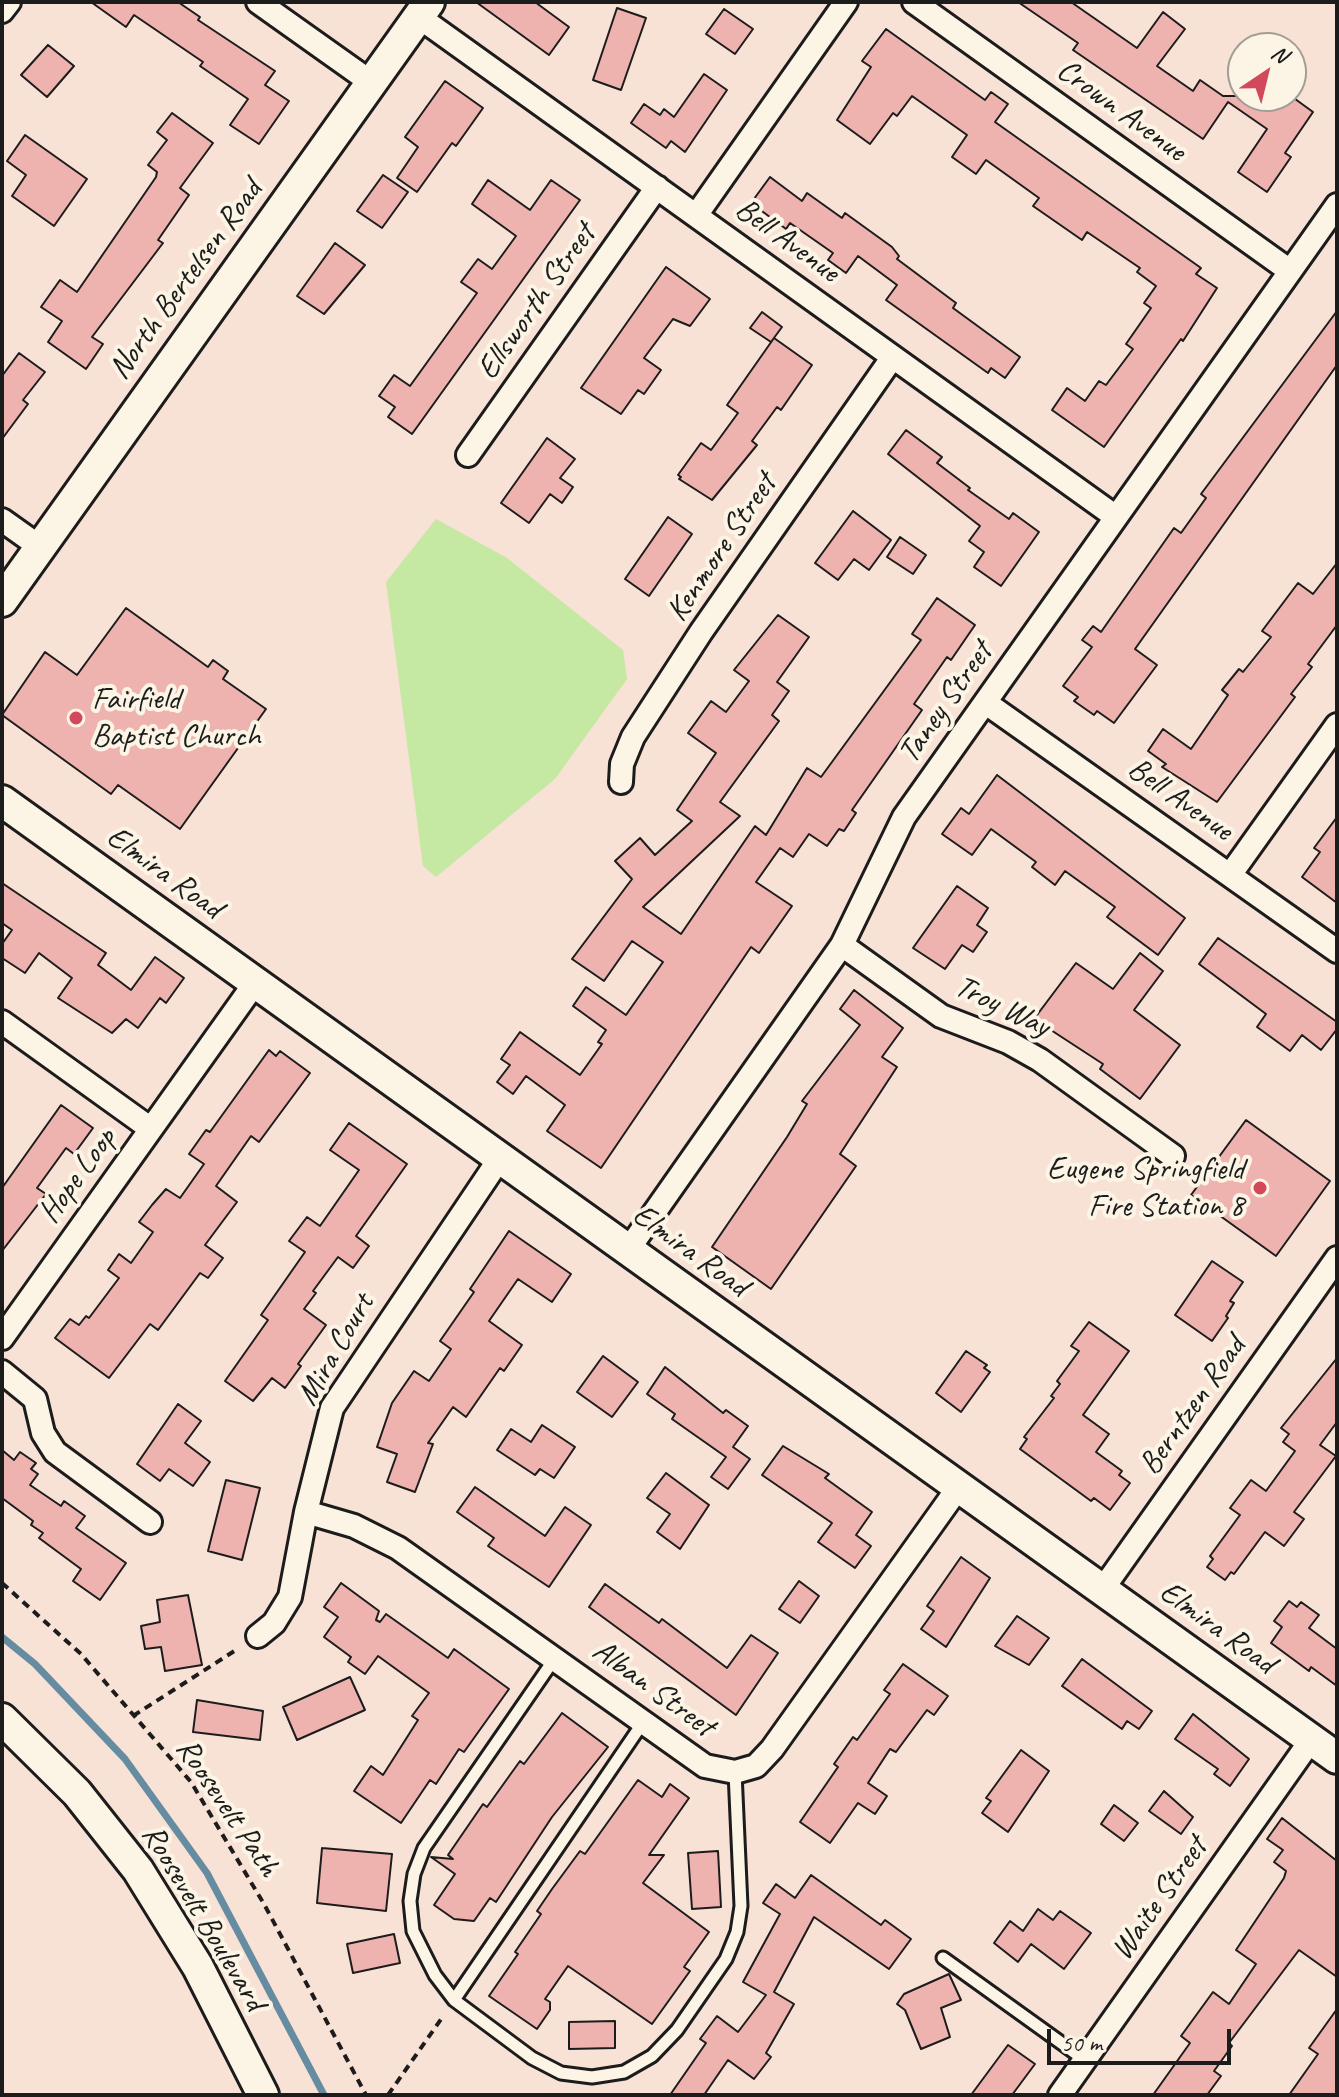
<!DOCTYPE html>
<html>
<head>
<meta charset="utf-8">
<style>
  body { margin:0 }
  #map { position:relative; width:1339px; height:2097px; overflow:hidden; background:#f8e1d5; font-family:Caveat,sans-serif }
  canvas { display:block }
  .frame { position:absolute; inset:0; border:4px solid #1c1c1c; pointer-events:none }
  .north { position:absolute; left:1227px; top:32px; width:80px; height:80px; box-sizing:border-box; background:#fcf5e5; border:2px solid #a29e95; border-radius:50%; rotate:35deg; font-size:22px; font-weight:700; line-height:32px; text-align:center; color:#1c1c1c }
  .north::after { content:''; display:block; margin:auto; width:28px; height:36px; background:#d1495b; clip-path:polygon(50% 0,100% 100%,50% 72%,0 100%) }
  .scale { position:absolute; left:1047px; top:2029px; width:184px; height:36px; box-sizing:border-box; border:4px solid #1c1c1c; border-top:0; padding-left:10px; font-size:24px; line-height:28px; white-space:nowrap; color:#1c1c1c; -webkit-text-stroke:6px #fcf5e5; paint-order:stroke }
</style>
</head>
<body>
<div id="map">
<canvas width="1339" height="2097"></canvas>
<div class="frame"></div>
<div class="north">N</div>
<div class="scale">50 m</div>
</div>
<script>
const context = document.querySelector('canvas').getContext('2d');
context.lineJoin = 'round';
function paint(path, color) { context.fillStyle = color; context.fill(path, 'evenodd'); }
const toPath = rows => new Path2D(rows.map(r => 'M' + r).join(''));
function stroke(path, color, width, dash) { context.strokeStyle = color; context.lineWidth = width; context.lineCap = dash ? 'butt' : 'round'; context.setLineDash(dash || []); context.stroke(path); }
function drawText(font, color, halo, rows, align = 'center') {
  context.font = font + ' Caveat,sans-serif'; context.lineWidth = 8; context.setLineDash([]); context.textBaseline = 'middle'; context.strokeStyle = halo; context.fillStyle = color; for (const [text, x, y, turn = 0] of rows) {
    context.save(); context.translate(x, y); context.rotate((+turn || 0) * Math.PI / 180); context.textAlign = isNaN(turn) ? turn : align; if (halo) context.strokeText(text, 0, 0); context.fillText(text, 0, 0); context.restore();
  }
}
const green = toPath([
  [436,519,507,558,623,650,627,679,555,779,436,877,423,866,386,582]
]);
const stream = toPath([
  [2,1637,35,1664,125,1759,207,1873,324,2095]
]);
const building = toPath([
  [91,2,178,2,200,17,198,20,275,71,265,85,289,101,259,144,230,125,248,99,200,66,203,62,134,15,126,27,91,2],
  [476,2,535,2,569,27,549,55,476,2],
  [1018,2,1071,2,1137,48,1163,12,1185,29,1157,66,1193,91,1200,80,1223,96,1291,96,1313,112,1285,153,1291,157,1267,192,1238,172,1267,129,1228,102,1203,139,1073,50,1078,43,1018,2],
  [617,8,646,18,621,90,593,80,617,8],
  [724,9,753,29,735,54,706,34,724,9],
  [886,29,985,100,991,92,1008,104,995,122,1201,268,1196,274,1217,288,1183,341,1181,339,1104,447,1052,410,1067,388,1085,401,1099,381,1106,385,1133,349,1126,344,1151,308,1144,303,1156,286,1137,272,1140,268,1087,232,1082,240,1033,206,1039,198,986,160,976,174,952,157,967,135,912,96,897,116,893,113,870,144,837,120,871,67,862,61,886,29],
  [48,45,74,66,47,97,21,75,48,45],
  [704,74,727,90,685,152,671,141,666,148,631,123,644,104,660,115,664,109,674,117,704,74],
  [445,81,483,108,456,146,452,143,417,192,397,178,418,147,405,137,445,81],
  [172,113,213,143,180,188,189,195,158,240,163,243,92,337,103,344,86,369,48,342,62,321,41,307,60,280,77,292,156,177,157,172,148,165,167,140,157,132,172,113],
  [25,135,87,179,54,226,12,196,26,175,7,161,25,135],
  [383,175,408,192,382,228,357,211,383,175],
  [770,177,802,201,807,193,842,218,845,213,892,247,899,256,897,259,956,303,953,308,1020,357,1005,378,991,368,988,373,886,300,897,285,858,256,846,273,828,260,833,253,790,223,786,229,751,203,770,177],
  [488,180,530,210,551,180,580,200,412,434,388,417,395,407,379,396,394,375,410,386,477,293,461,282,478,259,492,269,516,236,472,204,488,180],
  [335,243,365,265,324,314,297,296,335,243],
  [666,267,710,299,690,326,673,319,644,358,661,370,644,394,638,390,621,414,581,388,666,267],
  [1337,311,1337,365,1135,649,1157,665,1114,723,1097,711,1094,715,1074,701,1078,697,1063,686,1092,647,1082,640,1093,626,1101,632,1174,528,1181,533,1206,498,1201,494,1337,311],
  [762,312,782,327,771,342,750,328,762,312],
  [774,338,812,365,781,410,777,407,752,441,757,445,712,500,679,479,681,477,678,475,701,443,711,450,738,413,727,405,774,338],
  [19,353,45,372,23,400,28,404,2,439,2,376,19,353],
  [906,430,942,457,937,463,970,488,968,490,1009,519,1013,513,1039,532,1001,586,974,567,984,552,969,541,980,526,888,454,906,430],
  [547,438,575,459,560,478,573,487,562,503,550,494,529,523,501,503,547,438],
  [853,511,891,540,869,570,854,559,838,580,815,563,853,511],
  [668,517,692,534,649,596,625,579,668,517],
  [900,537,926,555,913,574,887,557,900,537],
  [1337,563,1337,625,1308,664,1312,667,1291,694,1295,697,1217,802,1162,767,1166,764,1148,751,1163,729,1191,749,1228,695,1222,690,1239,669,1243,672,1271,637,1262,631,1298,583,1313,594,1337,563],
  [937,598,975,625,951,660,947,657,914,704,922,710,852,810,856,813,844,831,839,829,827,846,809,834,793,857,780,848,756,882,792,906,759,953,751,947,601,1168,547,1131,565,1105,526,1076,513,1094,497,1082,510,1065,501,1059,520,1032,580,1075,602,1044,598,1042,606,1030,573,1006,586,987,626,1015,663,962,632,941,604,981,572,959,632,879,615,861,640,838,655,855,692,821,677,810,716,753,688,733,711,701,726,712,749,681,734,670,778,615,809,637,777,682,789,691,772,715,779,721,720,802,740,816,643,907,681,934,755,826,766,835,807,768,821,777,921,640,912,634,937,598],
  [126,608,208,667,213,660,228,671,223,679,266,709,180,829,118,785,111,794,2,715,45,652,77,675,126,608],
  [997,775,1185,918,1158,955,1107,917,1115,907,1065,871,1055,885,1032,867,1036,862,991,829,972,855,942,834,961,808,969,814,997,775],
  [1337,817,1337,903,1302,877,1320,852,1314,848,1337,817],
  [2,883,106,953,98,965,131,990,155,957,184,978,166,1003,160,998,138,1028,126,1019,112,1033,58,998,72,978,39,953,25,973,2,958,2,944,12,930,2,923,2,883],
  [957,886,988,908,977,925,987,932,973,952,962,945,945,969,913,948,957,886],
  [1218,938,1337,1022,1337,1029,1321,1050,1302,1035,1290,1051,1257,1027,1266,1014,1199,964,1218,938],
  [1140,953,1163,971,1134,1010,1180,1045,1140,1099,1100,1069,1103,1064,1034,1019,1076,963,1113,989,1140,953],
  [854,990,903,1028,882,1057,897,1067,840,1154,856,1166,771,1289,712,1247,787,1137,807,1104,802,1101,860,1025,840,1009,854,990],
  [269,1050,276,1056,280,1051,310,1073,259,1142,251,1136,216,1186,237,1202,205,1245,223,1258,208,1278,200,1273,158,1330,150,1324,109,1378,55,1338,70,1319,79,1325,86,1316,89,1318,119,1278,108,1270,119,1254,131,1263,153,1232,139,1222,152,1205,166,1189,180,1198,204,1164,189,1154,206,1130,210,1132,269,1050],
  [61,1105,93,1128,74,1154,66,1148,37,1188,46,1194,2,1251,2,1188,61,1105],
  [1246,1120,1330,1181,1276,1256,1191,1195,1246,1120],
  [349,1123,407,1164,356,1236,369,1246,353,1268,338,1257,313,1291,316,1293,304,1309,326,1325,298,1364,301,1366,285,1388,272,1378,253,1401,225,1381,268,1320,261,1315,305,1252,289,1241,307,1217,320,1226,359,1170,330,1150,349,1123],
  [509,1231,571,1274,552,1302,518,1279,489,1321,522,1345,504,1371,500,1368,466,1417,453,1407,428,1443,433,1444,415,1492,387,1482,397,1454,377,1447,392,1403,414,1371,429,1381,451,1349,440,1341,474,1292,470,1289,509,1231],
  [1212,1261,1243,1282,1230,1301,1234,1303,1226,1316,1228,1318,1212,1341,1175,1315,1212,1261],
  [1089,1322,1129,1351,1083,1415,1109,1434,1096,1452,1122,1471,1119,1475,1130,1483,1110,1510,1094,1498,1091,1501,1020,1449,1027,1439,1024,1437,1054,1398,1051,1396,1060,1384,1057,1381,1079,1351,1071,1346,1089,1322],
  [966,1351,987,1365,984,1368,990,1372,961,1412,936,1393,966,1351],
  [603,1356,638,1382,612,1417,577,1392,603,1356],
  [1337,1358,1337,1422,1320,1445,1336,1456,1294,1512,1304,1519,1284,1546,1265,1532,1234,1574,1231,1572,1225,1580,1207,1567,1213,1559,1210,1556,1240,1515,1230,1508,1251,1480,1266,1491,1295,1451,1283,1442,1289,1434,1281,1428,1337,1358],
  [665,1367,723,1413,726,1410,748,1426,733,1447,750,1459,728,1489,711,1477,726,1457,672,1419,675,1414,647,1394,665,1367],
  [178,1404,201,1421,185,1443,210,1462,193,1486,169,1469,160,1481,137,1464,178,1404],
  [542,1425,575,1447,554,1478,540,1469,535,1475,497,1450,511,1429,531,1442,542,1425],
  [783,1446,829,1474,825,1478,872,1512,856,1535,871,1546,855,1568,818,1542,832,1523,762,1475,783,1446],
  [2,1450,14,1460,20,1452,36,1463,31,1469,38,1474,30,1485,61,1506,64,1501,85,1516,76,1528,126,1563,100,1600,73,1581,81,1569,39,1538,43,1533,31,1525,33,1521,2,1498,2,1450],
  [666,1473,709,1505,680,1549,657,1532,670,1514,647,1498,666,1473],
  [226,1480,260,1488,242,1560,208,1551,226,1480],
  [475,1487,545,1536,565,1507,591,1525,549,1587,488,1546,494,1538,457,1512,475,1487],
  [961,1557,990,1578,946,1647,921,1629,934,1611,927,1606,961,1557],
  [799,1581,819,1596,800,1623,779,1609,799,1581],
  [341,1583,379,1611,376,1620,380,1622,386,1614,448,1658,454,1649,509,1689,464,1752,459,1749,436,1784,430,1780,401,1823,354,1791,371,1766,383,1775,418,1720,412,1716,429,1693,378,1656,365,1674,348,1662,351,1657,324,1637,338,1617,324,1607,341,1583],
  [605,1584,659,1623,662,1619,727,1668,751,1635,778,1653,736,1715,589,1607,605,1584],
  [188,1595,202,1665,165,1671,161,1647,145,1649,141,1626,160,1622,157,1600,188,1595],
  [1289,1601,1297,1607,1301,1602,1319,1615,1309,1628,1337,1649,1337,1686,1311,1667,1309,1671,1271,1643,1282,1627,1274,1621,1289,1601],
  [1017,1616,1049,1638,1029,1665,995,1646,1017,1616],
  [1082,1659,1152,1711,1139,1729,1127,1721,1122,1729,1062,1686,1082,1659],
  [903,1664,948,1696,934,1715,927,1710,896,1752,890,1749,868,1783,887,1796,875,1814,858,1803,830,1843,800,1822,838,1767,834,1764,853,1737,857,1740,890,1694,884,1690,903,1664],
  [350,1677,365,1710,297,1740,283,1707,350,1677],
  [197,1700,263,1711,260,1740,193,1732,197,1700],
  [562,1713,608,1747,552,1817,496,1902,490,1898,474,1921,454,1919,434,1905,455,1874,431,1857,453,1859,448,1855,483,1804,487,1807,520,1761,524,1764,562,1713],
  [1193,1714,1249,1759,1230,1786,1214,1774,1218,1769,1175,1739,1193,1714],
  [1021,1750,1049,1771,1008,1832,982,1813,991,1801,986,1798,1021,1750],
  [638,1780,662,1797,670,1784,689,1798,649,1855,664,1855,643,1883,709,1932,684,1967,690,1971,652,2024,568,1966,545,1999,550,2002,550,2010,537,2029,489,1996,518,1954,515,1952,541,1914,537,1911,552,1889,580,1851,585,1854,638,1780],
  [1164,1791,1193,1817,1181,1834,1149,1811,1164,1791],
  [1114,1805,1138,1823,1124,1841,1101,1824,1114,1805],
  [1282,1818,1337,1861,1337,1977,1299,1950,1229,2043,1232,2046,1214,2071,1221,2076,1207,2095,1153,2095,1190,2043,1181,2036,1213,1992,1229,2004,1256,1964,1236,1950,1284,1878,1286,1871,1274,1862,1283,1850,1267,1839,1282,1818],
  [322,1848,392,1854,386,1911,317,1903,322,1848],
  [718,1851,721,1907,692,1909,688,1853,718,1851],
  [811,1875,881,1925,885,1920,911,1939,889,1969,814,1917,774,1992,794,2004,766,2053,771,2057,754,2079,728,2060,704,2095,670,2095,706,2043,700,2039,717,2016,738,2032,766,1995,743,1982,780,1914,763,1903,776,1884,795,1898,811,1875],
  [1038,1909,1053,1920,1060,1911,1091,1933,1064,1969,1031,1944,1018,1962,994,1943,1010,1921,1023,1931,1038,1909],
  [394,1934,400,1963,353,1973,347,1944,394,1934],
  [949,1974,961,2000,941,2008,950,2037,921,2049,905,2010,897,2004,904,1994,949,1974],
  [1337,2009,1337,2095,1289,2095,1318,2054,1309,2048,1337,2009],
  [615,2021,615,2048,569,2049,569,2022,615,2021],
  [1008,2045,1035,2064,1012,2095,971,2095,1008,2045]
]);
const path = toPath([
  [2,1583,81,1654,191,1782,264,1904,366,2095],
  [133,1716,239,1648],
  [388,2095,444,2015]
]);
const lane = toPath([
  [555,1658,424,1848,414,1874,410,1901,413,1931,435,1975,454,2000,532,2058,561,2073,592,2077,624,2072,652,2056,677,2030,726,1959,737,1932,741,1906,735,1772],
  [943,1958,1085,2060],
  [454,2000,644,1721]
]);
const street = toPath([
  [258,2,372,83],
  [914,2,1290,271],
  [2,11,9,2],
  [419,17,1116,517],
  [697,214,846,2],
  [468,455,657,187],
  [2,520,40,547],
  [986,703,1337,951],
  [621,782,622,764,633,737,701,632,892,358],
  [1230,875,1337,725],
  [842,945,941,1016,1008,1042,1040,1060,1173,1156],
  [2,1022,151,1129],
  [628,1250,842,945,904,817,1337,205],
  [2,1338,255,983],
  [2,1372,35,1399,43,1433,55,1452,150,1522],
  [306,1512,354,1526,398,1548,705,1766,735,1772,756,1766,772,1749,958,1488],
  [1102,1590,1337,1258],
  [258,1636,274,1623,290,1597,306,1512,332,1408,500,1158],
  [1060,2095,1311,1740]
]);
const secondary = toPath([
  [2,601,429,2],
  [2,801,1337,1758],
  [2,1719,77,1793,138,1870,198,1967,263,2095]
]);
const markers = [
  [76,718,8,"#d1495b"],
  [1260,1188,8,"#d1495b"]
];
const streetNames = [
  ["Crown Avenue",1121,111,36],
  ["Bell Avenue",787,241,36],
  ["North Bertelsen Road",186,280,-54],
  ["Ellsworth Street",537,302,-55],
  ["Kenmore Street",722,548,-56],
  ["Taney Street",946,703,-55],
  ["Bell Avenue",1180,800,35],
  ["Elmira Road",164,873,36],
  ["Troy Way",1002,1007,26],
  ["Hope Loop",78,1176,-54],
  ["Elmira Road",690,1251,36],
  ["Mira Court",336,1350,-60],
  ["Berntzen Road",1193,1406,-55],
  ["Elmira Road",1217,1628,36],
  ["Alban Street",653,1689,36],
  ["Roosevelt Path",227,1808,56],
  ["Waite Street",1160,1899,-55],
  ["Roosevelt Boulevard",203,1918,59]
];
const poiNames = [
  ["Fairfield",92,700],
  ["Baptist Church",92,737],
  ["Eugene Springfield",1244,1170,"right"],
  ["Fire Station 8",1244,1207,"right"]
];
paint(green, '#c5e8a2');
stroke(stream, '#668ca1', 7);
paint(building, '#eeb2af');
stroke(building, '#1c1c1c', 2);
stroke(lane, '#1c1c1c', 17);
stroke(street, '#1c1c1c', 28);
stroke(secondary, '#1c1c1c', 36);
stroke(path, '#1c1c1c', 4, [8, 6]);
stroke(lane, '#fcf5e5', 11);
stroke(street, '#fcf5e5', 22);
stroke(secondary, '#fcf5e5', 30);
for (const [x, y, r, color] of markers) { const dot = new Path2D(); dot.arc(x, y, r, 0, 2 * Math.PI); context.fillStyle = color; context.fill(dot); stroke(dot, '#fcf5e5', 3); }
drawText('32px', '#1c1c1c', '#fcf5e5', streetNames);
drawText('32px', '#1c1c1c', '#fcf5e5', poiNames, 'left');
</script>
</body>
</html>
